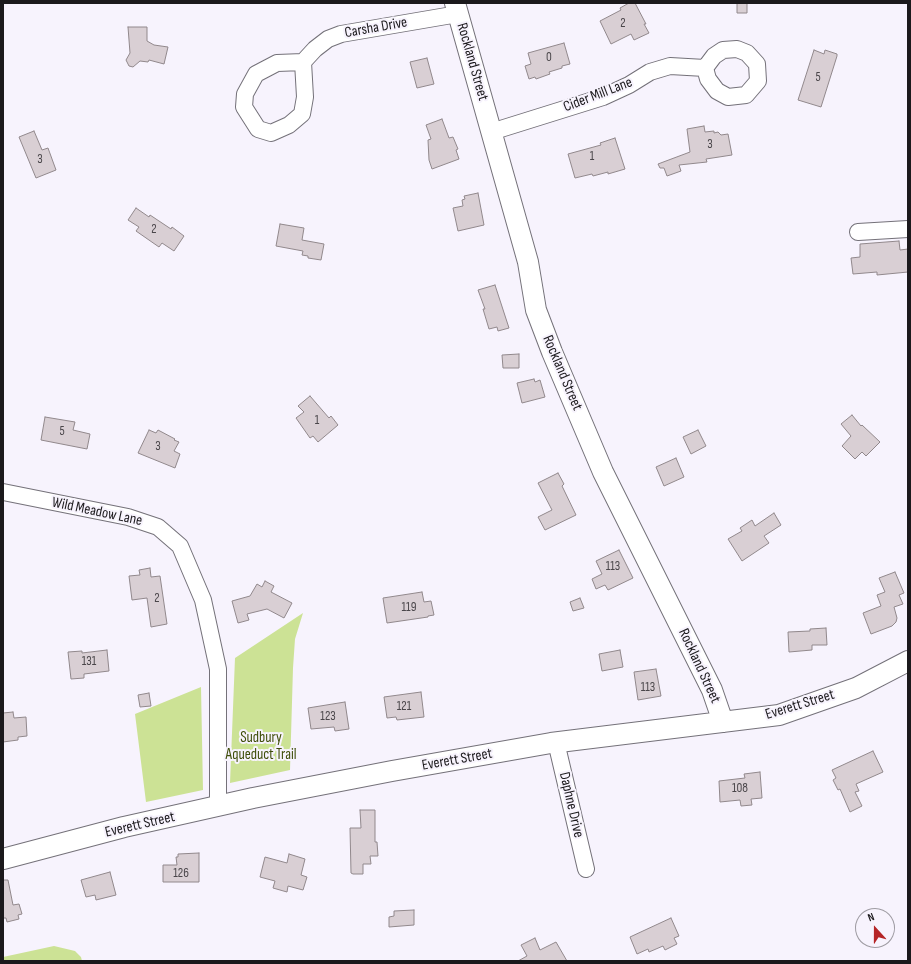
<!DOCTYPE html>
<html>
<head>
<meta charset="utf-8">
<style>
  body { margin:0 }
  #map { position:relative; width:911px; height:964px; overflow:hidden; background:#f7f3fd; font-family:"Sofia Sans Condensed",sans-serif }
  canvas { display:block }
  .frame { position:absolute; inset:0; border:4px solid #1b191c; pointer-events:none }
  .north { position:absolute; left:855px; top:908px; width:40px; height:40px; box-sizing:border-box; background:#f7f3fd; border:1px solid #9f9ca3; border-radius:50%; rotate:339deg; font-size:11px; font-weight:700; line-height:16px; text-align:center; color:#1b191c }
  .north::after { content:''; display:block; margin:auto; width:14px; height:18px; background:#b52527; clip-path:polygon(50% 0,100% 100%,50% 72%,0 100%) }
</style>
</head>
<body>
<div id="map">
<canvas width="911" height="964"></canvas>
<div class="frame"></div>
<div class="north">N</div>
</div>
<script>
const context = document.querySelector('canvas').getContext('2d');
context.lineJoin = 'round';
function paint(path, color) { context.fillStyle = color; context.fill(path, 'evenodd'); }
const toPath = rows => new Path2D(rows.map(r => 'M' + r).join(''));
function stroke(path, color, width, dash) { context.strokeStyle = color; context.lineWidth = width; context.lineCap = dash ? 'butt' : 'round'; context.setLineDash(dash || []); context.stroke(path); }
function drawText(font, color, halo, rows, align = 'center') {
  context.font = font + ' "Sofia Sans Condensed",sans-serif'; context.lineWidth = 4; context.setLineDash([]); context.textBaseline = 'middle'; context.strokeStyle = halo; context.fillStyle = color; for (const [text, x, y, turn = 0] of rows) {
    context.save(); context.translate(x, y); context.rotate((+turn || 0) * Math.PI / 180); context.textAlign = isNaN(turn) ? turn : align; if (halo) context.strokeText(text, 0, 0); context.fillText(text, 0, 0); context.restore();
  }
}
const green = toPath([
  [303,613,295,639,293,668,290,770,230,783,235,658],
  [201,687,203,790,146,802,135,714],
  [54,946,75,951,81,957,82,961,3,961,3,957]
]);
const building = toPath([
  [629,3,635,3,646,24,644,24,649,33,634,40,631,34,611,44,600,21,621,10,620,8,629,3],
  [737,3,747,3,747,13,737,13,737,3],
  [128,27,147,27,147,41,154,45,168,47,164,64,149,60,148,62,140,61,133,67,129,66,126,60,130,53,128,27],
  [564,43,570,64,562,66,562,68,549,72,550,74,536,79,535,77,529,79,525,66,531,64,528,53,564,43],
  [814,50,824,54,825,50,837,54,837,56,821,107,798,100,814,50],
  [427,58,434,84,417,88,410,62,427,58],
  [442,119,449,138,453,137,458,149,456,150,459,159,432,169,429,160,428,140,431,139,426,125,442,119],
  [704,126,705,132,714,131,714,133,718,132,721,135,728,134,732,155,706,159,707,162,679,165,681,171,667,176,664,168,660,168,658,164,690,152,687,129,704,126],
  [34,131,42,150,48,148,56,170,36,178,19,137,34,131],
  [615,138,625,169,608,174,608,172,593,176,592,174,575,178,568,154,601,145,600,143,615,138],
  [478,193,484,225,458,231,453,208,463,206,462,200,465,199,464,196,478,193],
  [136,208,149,217,150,215,171,229,172,227,184,236,174,251,162,243,159,247,136,231,139,227,128,220,136,208],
  [280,224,304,228,302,240,324,244,321,260,308,258,308,256,302,255,303,251,276,246,280,224],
  [899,241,900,250,908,249,908,272,877,275,877,272,853,274,851,258,860,257,860,244,899,241],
  [495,285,509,328,498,331,497,327,489,329,483,309,485,309,478,290,495,285],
  [519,354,519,368,503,368,502,355,519,354],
  [534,379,535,382,540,380,545,397,522,403,517,383,534,379],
  [310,396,329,418,331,416,338,425,318,442,313,436,310,438,296,418,304,412,298,406,310,396],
  [852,415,861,426,862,425,880,442,866,456,862,452,855,459,842,446,851,436,841,424,852,415],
  [45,417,75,422,73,430,90,434,87,449,41,440,45,417],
  [149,430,156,433,158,430,175,439,174,440,179,442,174,451,180,454,175,468,138,453,149,430],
  [698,430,706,446,691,454,683,437,698,430],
  [676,458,684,477,664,486,656,467,676,458],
  [558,473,564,484,562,486,576,515,545,530,538,517,552,510,538,483,558,473],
  [774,513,781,525,764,536,769,543,742,561,728,539,742,531,740,528,752,520,755,526,774,513],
  [619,550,633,578,608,590,605,585,596,589,592,579,602,574,596,561,619,550],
  [150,568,151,577,160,576,167,624,151,627,147,598,132,600,129,576,140,575,139,570,150,568],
  [895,572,904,593,899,595,903,604,894,607,897,618,896,622,892,626,871,634,863,613,881,606,877,595,885,592,879,578,895,572],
  [265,581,274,586,271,592,292,603,284,618,267,609,247,614,249,620,238,623,232,601,250,596,257,584,262,587,265,581],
  [422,592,424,602,431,601,434,615,428,616,428,617,387,623,383,598,422,592],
  [580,598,584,608,573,611,570,602,580,598],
  [826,628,827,645,812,645,812,650,789,652,788,632,810,631,810,629,826,628],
  [107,650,109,671,84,674,84,678,71,679,68,652,82,651,82,653,107,650],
  [620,650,623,667,602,671,599,654,620,650],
  [656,669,661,696,638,700,634,672,656,669],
  [421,692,424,717,397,720,396,717,387,718,384,697,421,692],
  [149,693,151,706,140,707,138,695,149,693],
  [345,702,349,729,335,731,334,727,311,729,308,708,345,702],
  [13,712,14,718,26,717,27,736,18,737,18,740,3,742,3,713,13,712],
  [873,751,883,772,856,784,859,791,855,792,862,806,850,812,840,789,838,790,833,780,836,778,832,770,873,751],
  [760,772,762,798,751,799,752,805,741,806,740,800,720,802,719,781,745,778,744,774,760,772],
  [360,810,375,810,375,842,377,842,378,856,370,856,371,864,363,864,363,874,353,874,351,873,350,828,361,828,360,810],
  [199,853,199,882,163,882,163,865,177,865,176,857,178,857,178,854,199,853],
  [289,854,305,859,301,875,307,877,303,890,288,886,287,892,273,888,275,881,260,877,265,857,287,863,289,854],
  [110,872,116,895,96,900,95,895,86,897,81,880,110,872],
  [3,880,8,880,13,905,19,904,22,914,18,915,19,919,7,922,6,918,3,918,3,880],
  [414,910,414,925,389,927,389,917,394,916,394,911,414,910],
  [671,918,679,936,674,938,677,944,665,950,663,946,649,952,648,949,637,954,630,937,671,918],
  [535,938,540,950,556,942,567,961,518,961,527,956,521,945,535,938]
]);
const minor = toPath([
  [303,62,277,63,256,74,245,94,244,107,258,129,271,133,289,125,302,114,305,97,303,62,315,49,328,39,341,34,458,14],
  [491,132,603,97,629,85,650,72,670,66,705,68,708,79,717,91,728,97,746,95,758,81,757,64,747,53,737,49,723,50,714,56,705,68],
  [858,232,908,229],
  [3,492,128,517,158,527,180,546,203,600,218,669,218,807],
  [556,742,586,869]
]);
const tertiary = toPath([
  [455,3,528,262,536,310,552,352,603,472,712,690,723,722],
  [3,859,124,827,253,798,392,771,551,743,779,715,856,688,908,661]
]);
const numberNames = [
  ["2",623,24],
  ["0",549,58],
  ["5",818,78],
  ["3",710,145],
  ["1",592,157],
  ["3",40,160],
  ["2",154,230],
  ["1",317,421],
  ["5",62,432],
  ["3",158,447],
  ["113",613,567],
  ["2",157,599],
  ["119",409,608],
  ["131",89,662],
  ["113",648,688],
  ["121",404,707],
  ["123",328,717],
  ["108",740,789],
  ["126",181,874]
];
const streetNames = [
  ["Carsha Drive",376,28,-10],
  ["Rockland Street",472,62,74],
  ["Cider Mill Lane",598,95,-21],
  ["Rockland Street",562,373,67],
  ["Wild Meadow Lane",97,512,12],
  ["Rockland Street",699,666,65],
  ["Everett Street",800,705,-17],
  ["Everett Street",457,760,-10],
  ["Daphne Drive",571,805,77],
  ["Everett Street",140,825,-13]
];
const parkNames = [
  ["Sudbury",261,738],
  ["Aqueduct Trail",261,755]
];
paint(green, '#cce295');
paint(building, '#d9cfd4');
stroke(building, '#91888c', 1);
stroke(minor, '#747179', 18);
stroke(tertiary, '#747179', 22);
stroke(minor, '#fff', 16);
stroke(tertiary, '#fff', 20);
drawText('13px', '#4a464a', null, numberNames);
drawText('15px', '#1b191c', '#f7f3fd', streetNames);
drawText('15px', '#404f0b', '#f7f3fd', parkNames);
</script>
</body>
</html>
